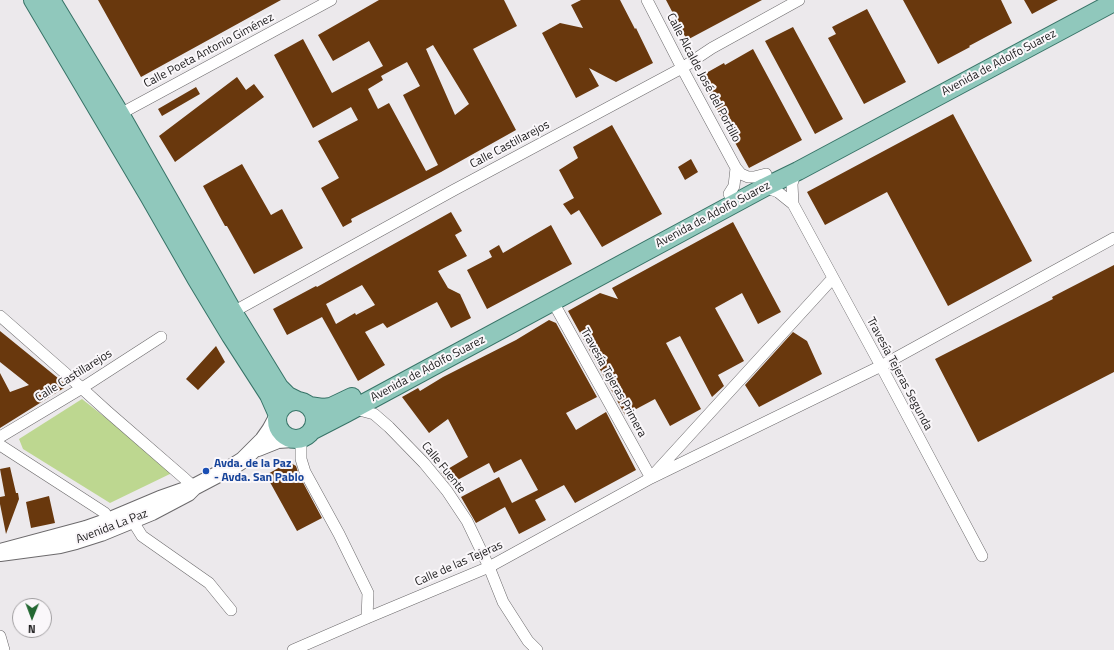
<!DOCTYPE html>
<html>
<head>
<meta charset="utf-8">
<style>
  body { margin:0 }
  #map { position:relative; width:1114px; height:650px; overflow:hidden; background:#ece9ec; font-family:"Titillium Web",sans-serif }
  canvas { display:block }
  .north { position:absolute; left:12px; top:598px; width:40px; height:40px; box-sizing:border-box; background:#faf7fa; border:1px solid #a19fa1; border-radius:50%; rotate:181deg; font-size:11px; font-weight:700; line-height:16px; text-align:center; color:#1c1b1c }
  .north::after { content:''; display:block; margin:auto; width:14px; height:18px; background:#236732; clip-path:polygon(50% 0,100% 100%,50% 72%,0 100%) }
</style>
</head>
<body>
<div id="map">
<canvas width="1114" height="650"></canvas>
<div class="north">N</div>
</div>
<script>
const context = document.querySelector('canvas').getContext('2d');
context.lineJoin = 'round';
function paint(path, color) { context.fillStyle = color; context.fill(path, 'evenodd'); }
const toPath = rows => new Path2D(rows.map(r => 'M' + r).join(''));
function stroke(path, color, width, dash) { context.strokeStyle = color; context.lineWidth = width; context.lineCap = dash ? 'butt' : 'round'; context.setLineDash(dash || []); context.stroke(path); }
function drawText(font, color, halo, rows, align = 'center') {
  context.font = font + ' "Titillium Web",sans-serif'; context.lineWidth = 4; context.setLineDash([]); context.textBaseline = 'middle'; context.strokeStyle = halo; context.fillStyle = color; for (const [text, x, y, turn = 0] of rows) {
    context.save(); context.translate(x, y); context.rotate((+turn || 0) * Math.PI / 180); context.textAlign = isNaN(turn) ? turn : align; if (halo) context.strokeText(text, 0, 0); context.fillText(text, 0, 0); context.restore();
  }
}
const green = toPath([
  [82,399,174,472,110,503,23,449,19,439]
]);
const building = toPath([
  [98,0,281,0,141,77],
  [379,0,504,0,517,26,473,49,516,130,441,172,351,219,352,222,343,227,321,188,339,178,318,141,358,120,351,107,313,128,274,55,303,39,332,93,383,66,369,41,333,61,318,35],
  [433,45,469,104,455,115,426,49],
  [407,62,420,86,403,95,438,165,426,171,389,103,378,109,368,89,383,80,381,76],
  [581,0,620,0,635,29,636,28,653,63,616,82,589,68,599,86,576,98,542,33,560,23,583,28,571,5],
  [666,0,762,0,687,40],
  [903,0,1001,0,1012,23,969,46,970,47,938,64],
  [1024,0,1058,0,1032,14],
  [867,9,906,82,864,104,828,38,836,34,832,27],
  [793,27,843,119,815,134,765,41],
  [753,49,802,140,749,168,699,77,724,63,725,65],
  [237,77,246,90,254,84,264,97,175,162,159,136],
  [196,87,200,94,162,116,158,109],
  [953,114,1032,261,948,306,887,192,825,225,807,192],
  [612,125,662,214,602,247,579,210,571,215,563,204,574,198,559,170,578,158,573,147],
  [691,159,698,172,685,180,678,167],
  [242,164,271,215,282,209,303,248,254,274,227,226,225,226,203,186],
  [451,212,462,231,455,235,467,256,438,271,448,288,460,294,471,318,451,328,437,302,387,328,383,323,365,332,385,365,358,381,322,317,287,335,273,309,316,286,317,287],
  [362,285,375,305,356,315,355,313,336,324,326,304],
  [733,222,781,312,758,324,742,293,715,308,744,361,718,375,724,386,712,397,680,336,666,343,701,409,670,426,655,399,625,415,568,311,600,293,618,299,612,288],
  [551,225,572,264,487,309,467,270,492,257,489,251,499,245,503,253],
  [1114,265,1114,372,978,442,935,359,1053,299,1052,297],
  [549,320,556,323,597,397,566,413,576,430,606,412,636,470,575,503,564,485,535,500,546,520,519,534,505,507,476,523,461,497,499,477,512,503,538,490,521,459,494,473,489,463,450,484,441,473,468,457,448,419,429,433,402,397,418,388,420,391,443,377,516,340],
  [0,331,64,383,64,388,0,428,0,373,10,392,29,385,0,362],
  [793,332,807,341,822,374,759,407,745,385],
  [216,346,225,362,198,390,186,379],
  [289,462,296,466,299,475,322,518,297,531,266,475],
  [10,467,16,493,18,493,19,499,6,534,0,504,0,497,5,496,0,469],
  [49,496,55,523,31,528,26,502]
]);
const street = toPath([
  [647,0,682,68,736,168,741,174,748,177,754,177,766,174],
  [120,114,331,0],
  [765,187,778,192,793,204,881,366,982,556],
  [729,194,734,186,736,168],
  [793,204,792,184,794,177,797,172],
  [553,302,651,478],
  [233,312,454,190,682,68,712,48,799,0],
  [0,316,65,373,108,412,184,478,194,487],
  [354,409,363,411,374,414,389,427,424,463,447,491,467,521,489,567,503,602,528,641,537,650],
  [0,437,82,388,161,337],
  [301,439,301,459,305,472,339,534,368,593,367,618],
  [0,445,105,513,106,518,103,523],
  [655,473,833,278],
  [132,520,142,536,209,583,231,610],
  [0,636,4,650],
  [293,650,367,618,489,567,651,478,881,366,1114,238]
]);
const secondary = toPath([
  [258,448,278,440,293,439],
  [194,487,232,467,243,460,263,440,270,430,276,419],
  [0,552,86,529,103,523,160,499,194,487,188,493,152,512,101,533,76,541,60,545,0,553]
]);
const primary = toPath([
  [33,0,149,196,196,278,231,336,269,395,277,413],
  [51,0,120,114,233,312,279,387,288,396,298,401],
  '277 420a19 19 0 1 1 38 0a19 19 0 1 1-38 0Z',
  [309,406,323,408,331,407,352,397],
  [313,430,346,413,765,187,798,171,1114,2]
]);
const markers = [
  [206,471,4,"#1a4fb4"]
];
const streetNames = [
  ["Calle Poeta Antonio Giménez",209,51,-28],
  ["Avenida de Adolfo Suarez",999,63,-28],
  ["Calle Alcalde José del Portillo",703,78,62],
  ["Calle Castillarejos",510,145,-28],
  ["Avenida de Adolfo Suarez",713,215,-28],
  ["Avenida de Adolfo Suarez",428,369,-28],
  ["Travesía Tejeras Segunda",899,374,62],
  ["Calle Castillarejos",74,376,-32],
  ["Travesía Tejeras Primera",613,383,61],
  ["Calle Fuente",443,468,51],
  ["Avenida La Paz",112,527,-21],
  ["Calle de las Tejeras",459,564,-24]
];
const transitNames = [
  ["Avda. de la Paz",214,464],
  ["- Avda. San Pablo",214,478]
];
paint(green, '#bdd790');
paint(building, '#69380d');
stroke(street, '#6c6a6c', 12);
stroke(secondary, '#6c6a6c', 18);
stroke(primary, '#377367', 20);
stroke(street, '#fff', 11);
stroke(secondary, '#fff', 16);
stroke(primary, '#90c8bc', 18);
for (const [x, y, r, color] of markers) { const dot = new Path2D(); dot.arc(x, y, r, 0, 2 * Math.PI); context.fillStyle = color; context.fill(dot); stroke(dot, '#faf7fa', 1.5); }
drawText('12px', '#1c1b1c', '#faf7fa', streetNames);
drawText('bold 12px', '#164399', '#faf7fa', transitNames, 'left');
</script>
</body>
</html>
